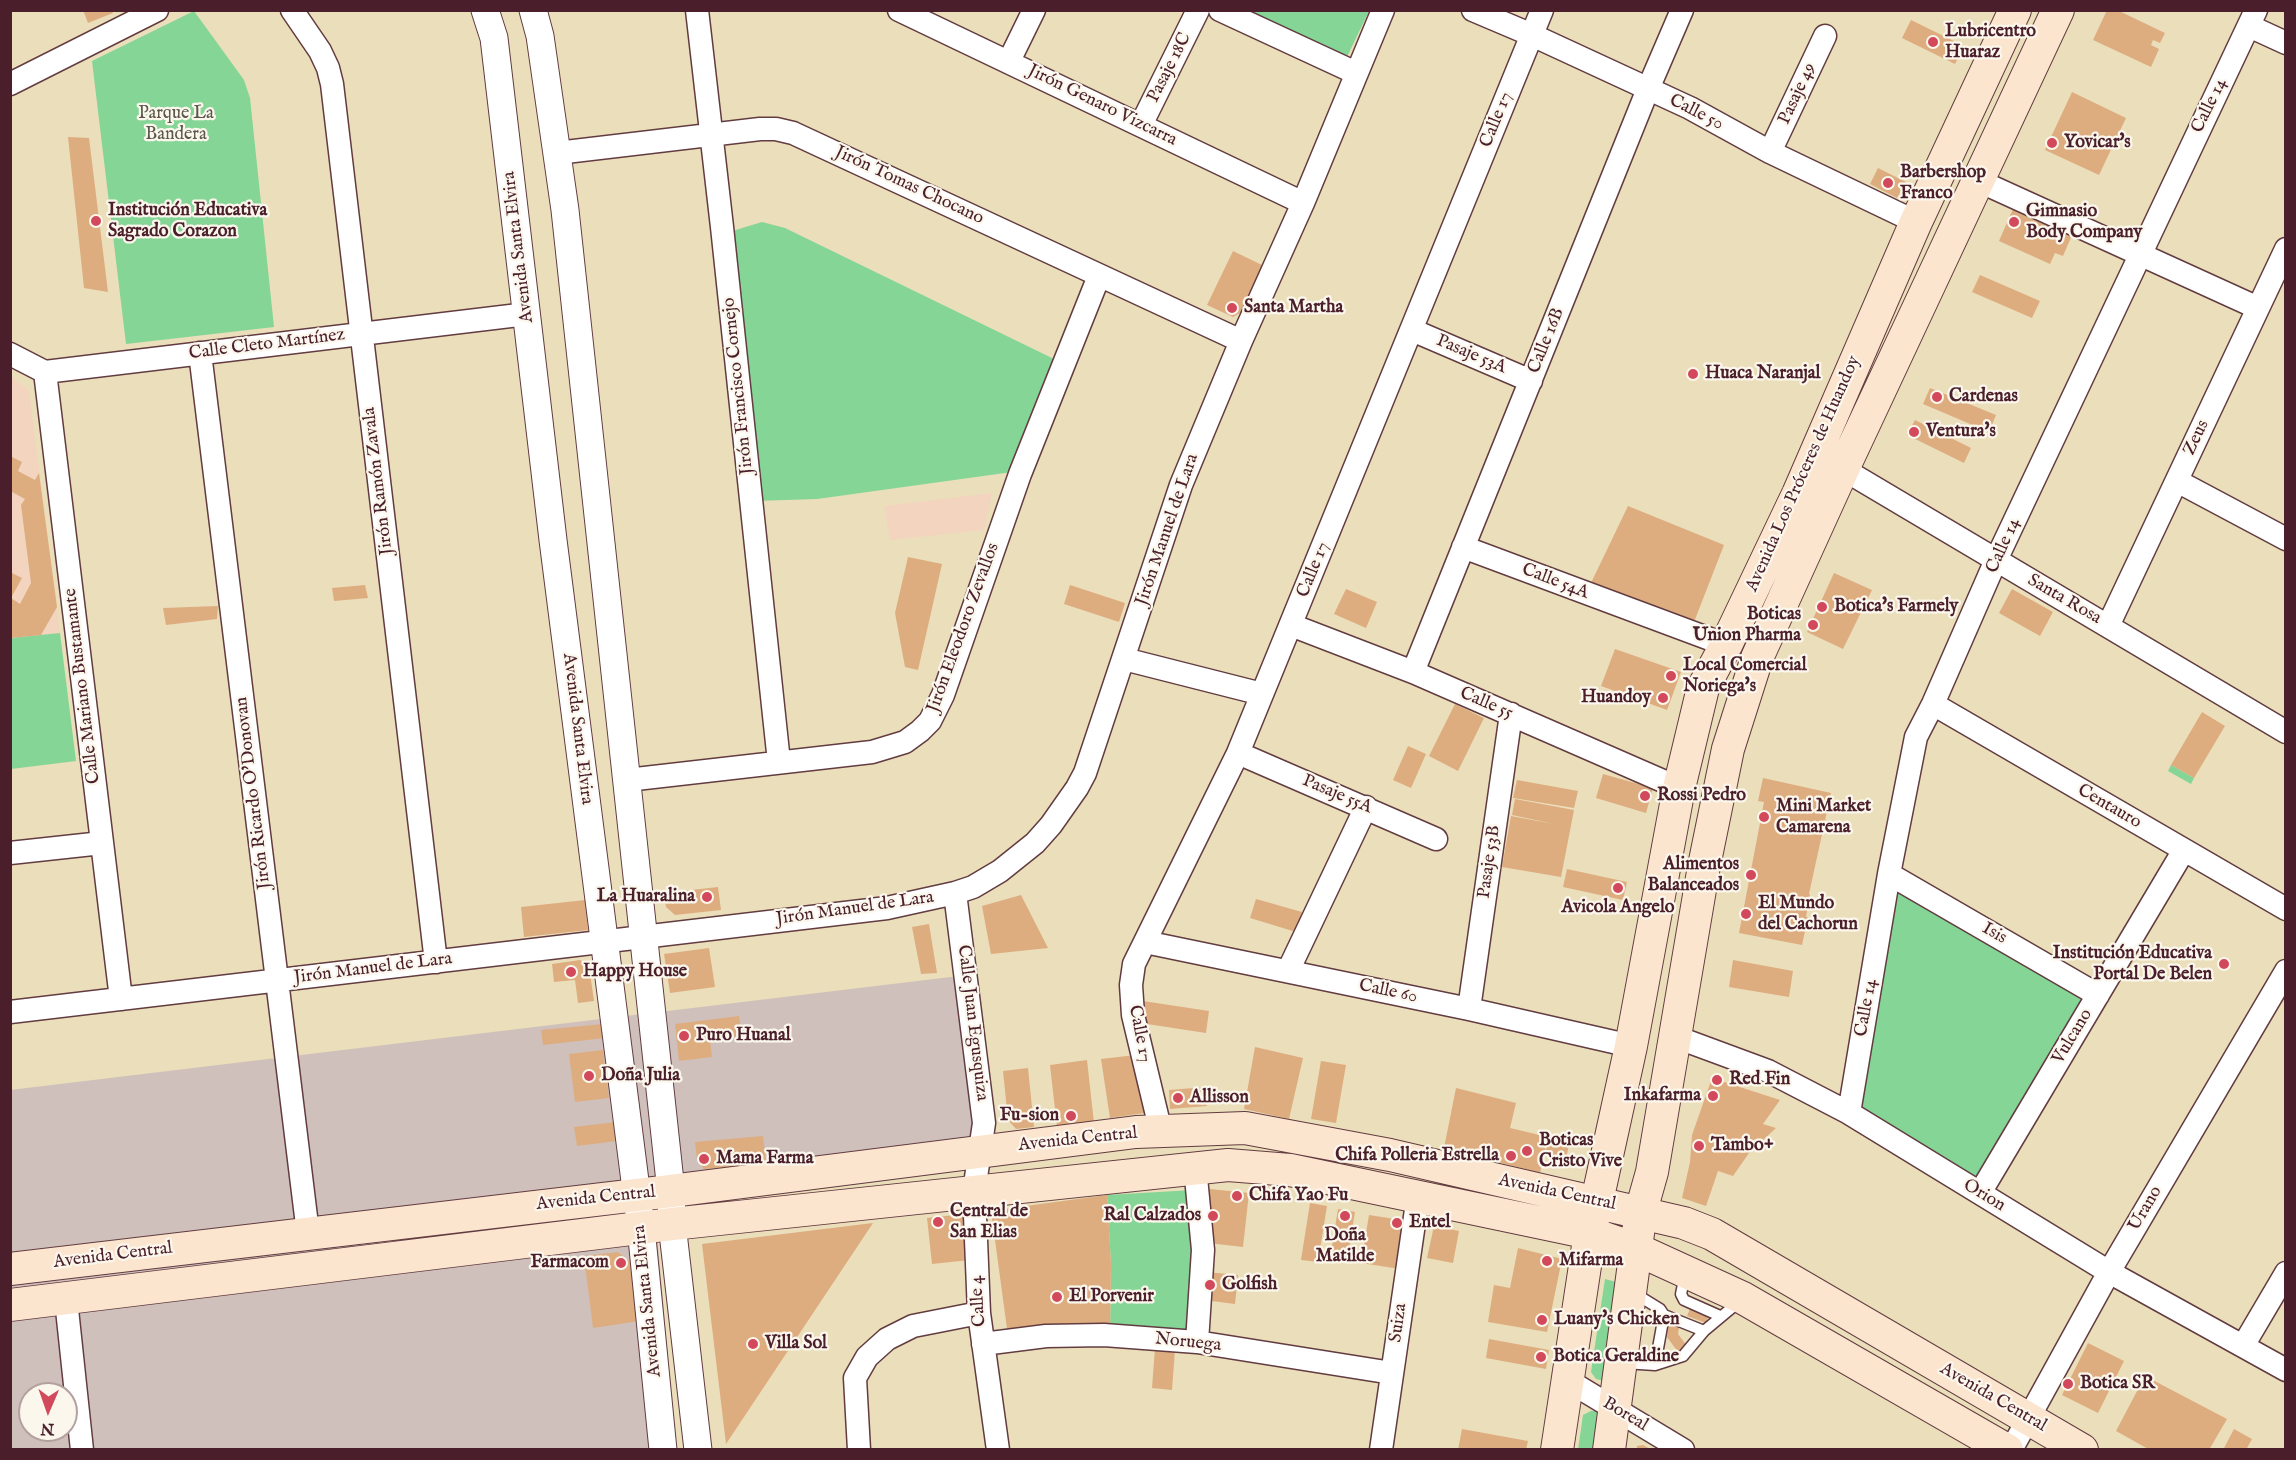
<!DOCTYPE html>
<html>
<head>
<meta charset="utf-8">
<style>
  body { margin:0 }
  #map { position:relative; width:2296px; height:1460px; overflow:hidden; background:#ebdeba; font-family:"IM FELL English",serif }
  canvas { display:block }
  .frame { position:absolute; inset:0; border:12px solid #4a1f2b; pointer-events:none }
  .north { position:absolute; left:18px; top:1382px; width:60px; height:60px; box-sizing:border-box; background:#fbf7ec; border:2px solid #b4a19f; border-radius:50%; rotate:182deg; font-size:16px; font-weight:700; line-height:24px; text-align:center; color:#4a1f2b }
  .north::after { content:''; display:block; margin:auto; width:21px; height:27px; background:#d1495b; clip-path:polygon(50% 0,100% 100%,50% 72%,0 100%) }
</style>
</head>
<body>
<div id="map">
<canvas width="2296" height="1460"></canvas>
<div class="frame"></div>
<div class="north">N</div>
</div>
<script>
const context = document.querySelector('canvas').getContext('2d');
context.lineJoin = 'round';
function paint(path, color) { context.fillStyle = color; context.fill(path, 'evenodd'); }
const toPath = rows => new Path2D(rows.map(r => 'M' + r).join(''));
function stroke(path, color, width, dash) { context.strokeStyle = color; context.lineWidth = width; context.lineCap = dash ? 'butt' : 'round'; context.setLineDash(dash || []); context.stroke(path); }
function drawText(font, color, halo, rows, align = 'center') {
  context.font = font + ' "IM FELL English",serif'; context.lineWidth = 4.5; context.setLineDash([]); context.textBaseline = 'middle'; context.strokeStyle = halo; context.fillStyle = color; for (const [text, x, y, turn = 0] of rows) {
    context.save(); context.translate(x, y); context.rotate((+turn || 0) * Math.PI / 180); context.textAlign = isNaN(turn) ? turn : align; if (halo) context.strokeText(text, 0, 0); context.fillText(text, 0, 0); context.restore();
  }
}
const built = toPath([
  [10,375,29,391,60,633,11,638],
  [992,493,984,530,890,540,884,506]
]);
const industrial = toPath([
  [959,976,975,1130,960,1171,655,1210,676,1449,11,1450,10,1090],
  [30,1394,66,1394,66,1430,30,1430]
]);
const green = toPath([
  [194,11,244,80,250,98,274,327,126,344,92,61],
  [1237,11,1369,11,1346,59],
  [762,222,785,228,1056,360,1012,472,817,499,754,501,729,232],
  [60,633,76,761,11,769,10,638],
  [2171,765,2194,778,2191,784,2168,771],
  [1899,888,2086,999,1978,1181,1859,1109],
  [1193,1190,1192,1337,1110,1334,1111,1264,1107,1195],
  [1605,1279,1627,1285,1604,1381,1596,1379,1591,1372],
  [1591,1411,1601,1411,1603,1449,1578,1450,1583,1415]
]);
const building = toPath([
  [83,10,112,10,113,13,88,23],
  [2107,10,2117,10,2165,33,2160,43,2153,40,2151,45,2159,49,2151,67,2093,40],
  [1911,20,1964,46,1955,64,1902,38],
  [2072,92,2126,118,2099,175,2045,150],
  [68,137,89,138,108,292,84,288],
  [1878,168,1906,182,1897,198,1870,184],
  [2013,209,2072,235,2063,256,2055,253,2050,264,1999,241],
  [1233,251,1264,266,1242,312,1233,317,1207,305],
  [1980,275,2040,301,2032,318,1972,292],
  [1930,388,1996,415,1989,432,1923,404],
  [1915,420,1971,448,1964,463,1907,435],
  [10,456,22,462,18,471,35,480,39,473,57,607,41,635,10,638,10,572,22,578,11,598,20,604,31,583,21,505,25,499,10,491],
  [1628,506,1724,545,1694,622,1590,585],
  [908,557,942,564,918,670,905,667,895,613],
  [1834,573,1872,590,1843,649,1807,632],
  [365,585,368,598,334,601,332,588],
  [1070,585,1125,603,1119,622,1064,604],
  [1346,589,1377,602,1366,628,1334,614],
  [2012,589,2053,612,2040,636,1999,613],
  [218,606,217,619,166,625,163,608],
  [1615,649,1681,672,1667,710,1601,686],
  [1455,704,1484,718,1458,771,1429,756],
  [2202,712,2225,726,2194,778,2171,765],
  [1408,746,1426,754,1411,788,1393,780],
  [1603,774,1653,788,1646,813,1596,798],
  [1763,778,1831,793,1809,894,1810,894,1806,917,1808,917,1802,945,1739,933,1764,802,1758,801],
  [1517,780,1578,791,1574,808,1513,798],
  [1515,799,1574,810,1561,877,1502,867,1511,816,1554,824,1512,815],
  [1567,869,1627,882,1623,900,1563,887],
  [718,887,721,910,675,915,666,907,664,893],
  [1021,895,1048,948,991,954,982,906],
  [1256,899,1302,912,1296,932,1250,918],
  [585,900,588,930,524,937,521,907],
  [929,924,937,973,921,974,912,927],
  [709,948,715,987,670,993,664,954],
  [580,960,589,966,594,1001,578,1003,575,980,554,982,552,964],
  [1733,960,1793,971,1789,997,1729,987],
  [1143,1001,1209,1011,1206,1033,1147,1024],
  [739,1016,742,1036,710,1040,712,1057,679,1061,675,1024],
  [603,1024,605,1038,543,1045,541,1030],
  [1255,1047,1303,1058,1289,1119,1244,1109],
  [603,1050,609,1098,575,1102,569,1054],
  [1136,1055,1144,1113,1110,1118,1101,1059],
  [1087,1060,1094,1123,1057,1127,1050,1065],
  [1321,1061,1346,1065,1336,1123,1311,1119],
  [1028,1068,1034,1127,1016,1129,1008,1120,1003,1071],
  [1712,1078,1780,1100,1763,1124,1776,1128,1749,1153,1733,1176,1718,1171,1706,1206,1682,1198,1690,1162,1692,1135],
  [1206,1087,1207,1106,1170,1109,1169,1090],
  [1456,1088,1516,1103,1510,1128,1548,1137,1540,1173,1444,1148],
  [615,1122,617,1141,577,1146,574,1127],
  [763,1136,766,1164,704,1169,697,1160,695,1142],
  [1549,1136,1570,1140,1566,1159,1545,1155],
  [1200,1188,1249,1193,1243,1247,1208,1243],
  [1107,1195,1111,1264,1110,1334,1008,1336,992,1218,996,1210],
  [1310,1203,1327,1206,1318,1262,1301,1260],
  [1338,1209,1355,1212,1347,1261,1330,1258],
  [965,1214,970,1260,932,1264,927,1218],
  [1369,1215,1407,1221,1400,1269,1361,1263],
  [873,1223,726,1444,702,1244],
  [1434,1226,1459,1231,1453,1263,1427,1258],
  [1518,1248,1562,1259,1547,1332,1488,1322,1494,1285,1510,1288],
  [618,1252,633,1264,640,1321,593,1328,584,1256],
  [1207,1272,1238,1275,1235,1304,1204,1300],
  [1692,1304,1710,1311,1706,1323,1687,1316],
  [1669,1320,1680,1322,1678,1334,1687,1346,1678,1352,1667,1337],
  [1489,1339,1549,1350,1546,1369,1486,1358],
  [2088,1343,2124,1361,2098,1413,2062,1395],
  [1155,1348,1175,1349,1172,1390,1152,1388],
  [2145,1376,2227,1419,2209,1450,2150,1450,2116,1431],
  [1462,1429,1528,1441,1526,1450,1458,1450],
  [2234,1429,2252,1439,2246,1450,2223,1450],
  [1643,1445,1652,1450,1637,1450,1637,1446]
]);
const service = toPath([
  [1685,1275,1681,1294,1684,1300,1720,1316],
  [1634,1293,1660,1309,1664,1315,1704,1331],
  [1624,1363,1655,1365,1683,1356,1704,1331,1740,1301],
  [1655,1365,1664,1315]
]);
const minor = toPath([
  [292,10,320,51,328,68,332,84,436,962],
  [697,10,722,227,779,762],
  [899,10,1303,203],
  [1220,10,1356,73],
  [1473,10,1532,35,1690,108,1770,152,1916,222],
  [2249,26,2286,43],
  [1009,61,1034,10],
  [10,84,157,10],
  [1141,125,1198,10],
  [1770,152,1825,36],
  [557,153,760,129,776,129,793,133,1241,341],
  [1979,181,2258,308],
  [1412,330,1531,381],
  [200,353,308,1233],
  [10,354,45,372,527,314],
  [45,372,121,999],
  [1843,469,2286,732],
  [2177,481,2286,539],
  [1463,547,1726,645],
  [1291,625,1413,672,1679,788],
  [2108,626,2286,249],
  [1124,659,1262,694],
  [1413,672,1648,89,1682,10],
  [1933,704,2286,909],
  [1238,753,1436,839],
  [627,780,872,752,905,742,920,731,930,721,943,695,1020,474,1099,276],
  [10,853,102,843],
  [1889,874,2098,995],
  [955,893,984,1123,974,1191,979,1313,998,1450],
  [1145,942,1469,1009,1631,1046],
  [1288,971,1366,807],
  [1469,1009,1511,714],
  [10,1012,887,908,955,893,973,887,1000,871,1035,843,1051,825,1077,788,1085,773,1181,485,1241,341,1303,203,1383,10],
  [1676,1037,1768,1071,1849,1113,2109,1272,2286,1370],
  [1849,1113,1889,874,1916,737,1933,704,1996,560,2256,10],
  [1161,1132,1133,1015,1131,985,1134,964,1238,753,1542,10],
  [1195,1167,1203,1250,1197,1342],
  [1980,1193,2184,850],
  [66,1300,82,1450],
  [983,1344,1046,1336,1104,1335,1197,1342,1392,1373],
  [2243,1346,2286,1273],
  [1567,1380,1683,1450],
  [859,1450,855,1378,867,1357,887,1339,913,1326,979,1313],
  [1381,1450,1418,1196],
  [2011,1450,2109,1272,2286,971]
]);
const tertiary = toPath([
  [485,10,494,38,553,540,641,1228,663,1450],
  [533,10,540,36,565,210,671,1191,672,1224,698,1450]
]);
const secondary = toPath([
  [10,1269,671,1191,1136,1132,1245,1128,1390,1155,1684,1223,1712,1234,2082,1450],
  [10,1305,672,1224,1228,1165,1290,1170,1590,1233,1636,1249,1743,1298,2007,1450],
  [1557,1450,1590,1233,1631,1046,1679,788,1703,688,1726,645,1798,494,1916,222,2015,10],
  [1609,1450,1641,1211,1652,1172,1704,866,1728,749,1757,658,1843,469,2058,10]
]);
const markers = [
  [1933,42,6,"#d1495b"],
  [2052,143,6,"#d1495b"],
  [1888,183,6,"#d1495b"],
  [96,221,6,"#d1495b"],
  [2014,222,6,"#d1495b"],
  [1232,308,6,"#d1495b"],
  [1693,374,6,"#d1495b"],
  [1937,397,6,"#d1495b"],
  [1914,432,6,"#d1495b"],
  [1822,607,6,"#d1495b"],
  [1813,625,6,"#d1495b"],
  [1671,676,6,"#d1495b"],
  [1663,698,6,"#d1495b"],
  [1645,796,6,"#d1495b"],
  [1764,817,6,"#d1495b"],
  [1751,875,6,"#d1495b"],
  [1618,888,6,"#d1495b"],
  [707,897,6,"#d1495b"],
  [1746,914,6,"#d1495b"],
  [2224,964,6,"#d1495b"],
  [571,972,6,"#d1495b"],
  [684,1036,6,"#d1495b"],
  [589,1076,6,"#d1495b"],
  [1717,1080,6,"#d1495b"],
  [1713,1096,6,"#d1495b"],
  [1178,1098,6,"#d1495b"],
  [1071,1116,6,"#d1495b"],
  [1699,1146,6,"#d1495b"],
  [1527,1151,6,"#d1495b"],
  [1511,1156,6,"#d1495b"],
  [704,1159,6,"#d1495b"],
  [1237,1196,6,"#d1495b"],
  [1213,1216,6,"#d1495b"],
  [1345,1216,6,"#d1495b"],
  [938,1222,6,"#d1495b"],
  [1397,1223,6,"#d1495b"],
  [1547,1261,6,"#d1495b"],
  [621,1263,6,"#d1495b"],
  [1210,1285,6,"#d1495b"],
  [1057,1297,6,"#d1495b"],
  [1542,1320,6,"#d1495b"],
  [753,1344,6,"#d1495b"],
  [1541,1357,6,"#d1495b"],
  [2068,1384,6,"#d1495b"]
];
const poiNames = [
  ["Lubricentro",1945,32],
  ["Huaraz",1945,53],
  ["Yovicar's",2064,143],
  ["Barbershop",1900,173],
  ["Franco",1900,194],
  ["Institución Educativa",108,211],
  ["Sagrado Corazon",108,232],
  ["Gimnasio",2026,212],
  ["Body Company",2026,233],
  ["Santa Martha",1244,308],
  ["Huaca Naranjal",1705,374],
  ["Cardenas",1949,397],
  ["Ventura's",1926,432],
  ["Botica's Farmely",1834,607],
  ["Boticas",1801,615,"right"],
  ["Union Pharma",1801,636,"right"],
  ["Local Comercial",1683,666],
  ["Noriega's",1683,687],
  ["Huandoy",1651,698,"right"],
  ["Rossi Pedro",1657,796],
  ["Mini Market",1776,807],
  ["Camarena",1776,828],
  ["Alimentos",1739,865,"right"],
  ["Balanceados",1739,886,"right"],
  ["La Huaralina",695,897,"right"],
  ["El Mundo",1758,904],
  ["del Cachorun",1758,925],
  ["Avicola Angelo",1618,908,"center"],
  ["Institución Educativa",2212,954,"right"],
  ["Portal De Belen",2212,975,"right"],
  ["Happy House",583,972],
  ["Puro Huanal",696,1036],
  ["Doña Julia",601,1076],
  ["Red Fin",1729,1080],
  ["Inkafarma",1701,1096,"right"],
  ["Allisson",1190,1098],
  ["Fu-sion",1059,1116,"right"],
  ["Boticas",1539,1141],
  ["Cristo Vive",1539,1162],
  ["Tambo+",1711,1146],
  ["Chifa Polleria Estrella",1499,1156,"right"],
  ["Mama Farma",716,1159],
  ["Chifa Yao Fu",1249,1196],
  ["Central de",950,1212],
  ["San Elias",950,1233],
  ["Ral Calzados",1201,1216,"right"],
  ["Entel",1409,1223],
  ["Doña",1345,1236,"center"],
  ["Matilde",1345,1257,"center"],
  ["Mifarma",1559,1261],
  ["Farmacom",609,1263,"right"],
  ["Golfish",1222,1285],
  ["El Porvenir",1069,1297],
  ["Luany's Chicken",1554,1320],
  ["Villa Sol",765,1344],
  ["Botica Geraldine",1553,1357],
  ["Botica SR",2080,1384]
];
const streetNames = [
  ["Pasaje 18C",1170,68,-63],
  ["Pasaje 49",1798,94,-65],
  ["Jirón Genaro Vizcarra",1102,106,26],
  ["Calle 14",2210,106,-64],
  ["Calle 50",1696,113,27],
  ["Calle 17",1497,120,-68],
  ["Jirón Tomas Chocano",909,186,25],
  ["Avenida Santa Elvira",519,247,-97],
  ["Calle 16B",1547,341,-68],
  ["Calle Cleto Martínez",267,345,-7],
  ["Pasaje 53A",1471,355,23],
  ["Jirón Francisco Cornejo",739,386,-96],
  ["Zeus",2197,438,-65],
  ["Avenida Los Próceres de Huandoy",1804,474,-66],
  ["Jirón Ramón Zavala",379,481,-97],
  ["Jirón Manuel de Lara",1168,530,-71],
  ["Calle 14",2004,546,-66],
  ["Calle 17",1314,570,-68],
  ["Calle 54A",1555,582,21],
  ["Santa Rosa",2064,600,30],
  ["Jirón Eleodoro Zevallos",964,628,-70],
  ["Calle Mariano Bustamante",83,686,-97],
  ["Calle 55",1486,704,23],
  ["Avenida Santa Elvira",577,729,83],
  ["Jirón Ricardo O'Donovan",254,793,-97],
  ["Pasaje 55A",1337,795,23],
  ["Centauro",2109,807,30],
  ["Pasaje 53B",1490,862,-82],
  ["Jirón Manuel de Lara",855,909,-8],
  ["Isis",1994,934,30],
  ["Jirón Manuel de Lara",373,969,-7],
  ["Calle 60",1388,992,12],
  ["Calle 14",1867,1008,-80],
  ["Calle Juan Egusquiza",972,1023,83],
  ["Calle 17",1139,1034,79],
  ["Vulcano",2073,1037,-59],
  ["Avenida Central",1078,1140,-6],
  ["Avenida Central",1557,1193,12],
  ["Orion",1984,1196,31],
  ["Avenida Central",596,1199,-6],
  ["Urano",2146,1209,-60],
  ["Avenida Central",113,1256,-7],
  ["Avenida Santa Elvira",648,1301,-96],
  ["Calle 4",979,1301,-94],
  ["Suiza",1399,1323,-82],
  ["Noruega",1188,1343,6],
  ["Avenida Central",1993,1398,30],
  ["Boreal",1625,1415,31]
];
const parkNames = [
  ["Parque La",176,114],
  ["Bandera",176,135]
];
paint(built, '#f3d4bf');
paint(industrial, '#cfc0bb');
paint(green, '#84d596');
paint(building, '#ddad80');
stroke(service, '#623c40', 13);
stroke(minor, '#623c40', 25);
stroke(tertiary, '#623c40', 29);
stroke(secondary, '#623c40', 34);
stroke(service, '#fff', 10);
stroke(minor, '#fff', 22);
stroke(tertiary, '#fff', 27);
stroke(secondary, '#fce5cf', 32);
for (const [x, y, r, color] of markers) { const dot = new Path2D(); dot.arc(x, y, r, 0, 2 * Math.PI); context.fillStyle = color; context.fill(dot); stroke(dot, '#fbf7ec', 2); }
drawText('bold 18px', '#4a1f2b', '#fbf7ec', poiNames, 'left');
drawText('18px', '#4a1f2b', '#fbf7ec', streetNames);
drawText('18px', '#5b564b', '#fbf7ec', parkNames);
</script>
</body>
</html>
